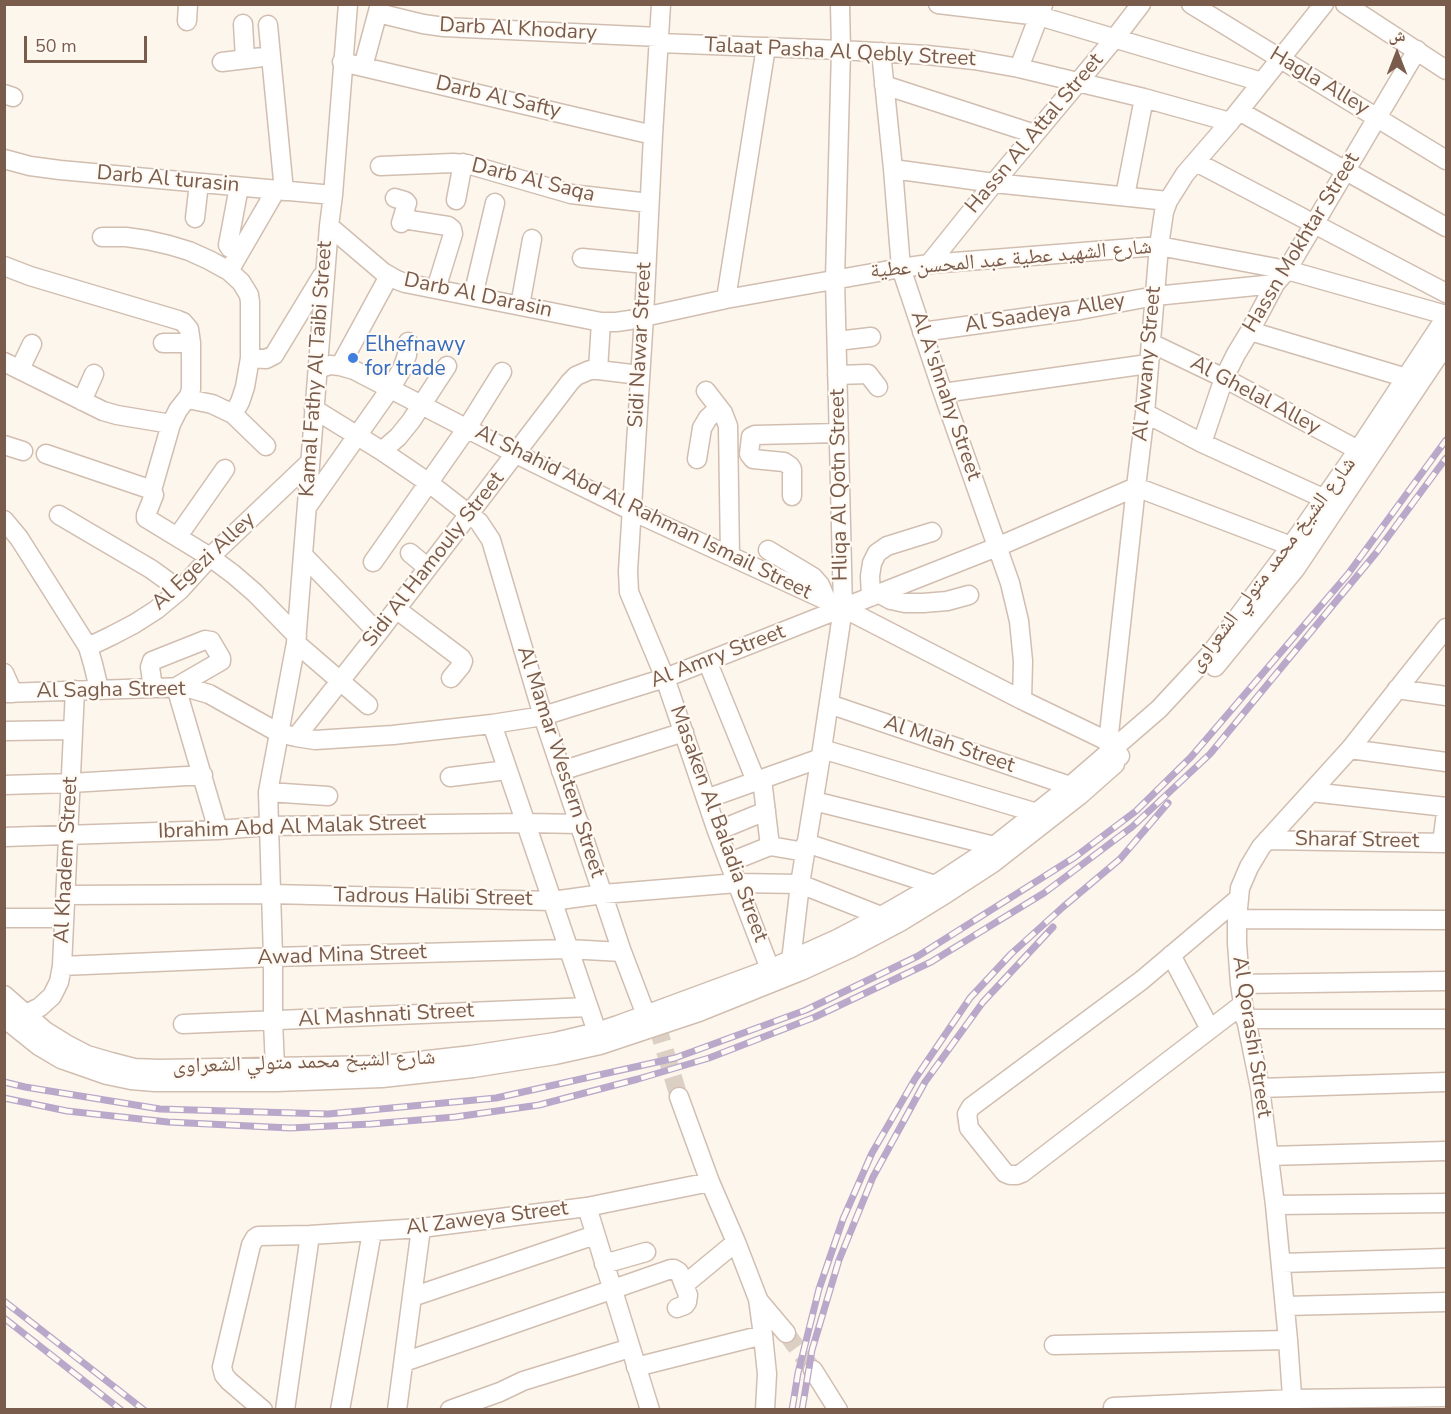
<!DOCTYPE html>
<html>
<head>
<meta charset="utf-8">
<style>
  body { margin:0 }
  #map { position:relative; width:1451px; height:1414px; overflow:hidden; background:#fdf6ec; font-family:"Nunito Sans","Noto Naskh Arabic",sans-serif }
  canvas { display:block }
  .frame { position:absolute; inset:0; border:6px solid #7a5c4d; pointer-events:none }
  .north { position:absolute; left:1367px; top:24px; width:60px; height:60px; -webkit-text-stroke:4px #fffaf3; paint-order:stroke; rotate:0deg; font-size:16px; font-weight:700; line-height:24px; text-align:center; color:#7a5c4d }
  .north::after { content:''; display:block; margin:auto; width:21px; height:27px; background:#7a5c4d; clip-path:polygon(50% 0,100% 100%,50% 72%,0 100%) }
  .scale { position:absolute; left:24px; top:36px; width:123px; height:27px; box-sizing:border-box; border:3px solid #7a5c4d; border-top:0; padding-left:8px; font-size:18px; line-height:21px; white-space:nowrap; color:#7a5c4d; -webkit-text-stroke:4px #fffaf3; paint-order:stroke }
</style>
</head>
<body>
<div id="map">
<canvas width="1451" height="1414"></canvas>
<div class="frame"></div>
<div class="north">ش</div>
<div class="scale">50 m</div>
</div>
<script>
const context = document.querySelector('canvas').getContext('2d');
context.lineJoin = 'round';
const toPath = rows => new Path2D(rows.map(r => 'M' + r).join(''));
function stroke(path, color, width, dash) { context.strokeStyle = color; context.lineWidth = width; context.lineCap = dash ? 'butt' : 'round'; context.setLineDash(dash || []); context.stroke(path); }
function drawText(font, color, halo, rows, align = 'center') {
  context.font = font + ' "Nunito Sans","Noto Naskh Arabic",sans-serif'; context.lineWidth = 4.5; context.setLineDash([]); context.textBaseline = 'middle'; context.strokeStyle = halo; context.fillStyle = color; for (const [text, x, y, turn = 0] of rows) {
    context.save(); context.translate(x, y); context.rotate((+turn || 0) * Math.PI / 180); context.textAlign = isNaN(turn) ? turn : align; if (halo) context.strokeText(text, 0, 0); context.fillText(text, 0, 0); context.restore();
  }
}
const minorTunnel = toPath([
  [657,1025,679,1097],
  [786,1333,813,1370]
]);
const minor = toPath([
  [661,4,653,135,644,316,628,571,629,592,665,678,717,831,770,969],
  [938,4,1039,16,1262,82],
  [1191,4,1446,160],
  [1345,4,1446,70],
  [378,13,423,24,444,27,659,37],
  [187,21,188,4],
  [243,24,245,59],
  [268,25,284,191],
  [659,43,841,50,927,55,974,60,1019,68,1144,98,1230,122],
  [881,52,893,169,901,268,943,393,1010,583,1019,621,1023,661,1022,700],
  [222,62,271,56],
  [342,62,653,135],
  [363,67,380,4],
  [1019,68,1043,5],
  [884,85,1035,134],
  [4,94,13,97],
  [1239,111,1446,227],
  [4,159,30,166,60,170,333,195],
  [1196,162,1446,293],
  [380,166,453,163,467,164,571,194,649,203],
  [893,169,994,183,1168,201],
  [239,187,228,245,230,248,239,253],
  [1125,196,1144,98],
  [395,198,405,201,407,203,401,223],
  [456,200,463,163],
  [195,218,199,183],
  [403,219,448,226,452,229,453,234,436,289],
  [329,226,383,272,397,280,405,283,601,322,616,322,630,320,726,299,901,268,929,264,1159,246,1287,270,1446,315],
  [102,237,126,237,147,240,169,245,189,251,209,260,229,271,241,282,249,295,250,302,250,358,245,387,240,402,233,414],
  [582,258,646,264],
  [929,264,994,183,1115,38,1141,4],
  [4,266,30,276,178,320,183,322,189,329,191,343,191,389,189,396,178,410,171,424,152,490],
  [229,271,276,190],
  [473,296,495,203],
  [726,299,766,47],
  [520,306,532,239],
  [1250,331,1407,378],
  [922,332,1080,310,1155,296,1275,284],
  [837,341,871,337],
  [163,343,191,343],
  [1151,343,1224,378,1358,450],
  [250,358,266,359,274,355,322,276],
  [4,362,103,411,117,415,171,424],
  [340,366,389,276],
  [20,369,32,344],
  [318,369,330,365,340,366,354,370,516,454,632,511,843,608,1022,700,1103,739,1111,745,1120,756],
  [598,370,601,322],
  [837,375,868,374,878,387],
  [706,391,723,413,728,426,730,556],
  [943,393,1148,364],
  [188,399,212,404,233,414,266,446],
  [82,401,94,374],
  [314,409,382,451,429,483,479,522,491,540,543,716,622,952,646,1015],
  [1145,413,1202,443,1325,499],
  [1202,443,1224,378,1236,354,1250,331,1275,284,1287,270,1417,50],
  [4,445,23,451],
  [382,451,398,437,411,421,447,366],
  [46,454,152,490,154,495,146,515,146,518,210,557,233,574,255,593,297,636],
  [697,459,702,428,708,418,719,408],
  [792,496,792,469,790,466,784,462,753,459,749,454,751,437,755,435,839,433],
  [307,507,390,389,402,369,407,355,408,342],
  [59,515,151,569,180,590],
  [4,520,19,538,88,647,93,664,99,689],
  [178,536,225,469],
  [768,550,813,577,820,585,827,601],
  [410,553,428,568],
  [303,555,378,633],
  [373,562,467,428,502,372],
  [880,594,891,600,905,603,923,603,947,601,969,595],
  [871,597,870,576,872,563,877,553,887,546,932,532],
  [396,609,461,658,463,661,461,666,451,678],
  [296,643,368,705],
  [88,647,111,636,134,624,156,610,180,590,210,557,310,462],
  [708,663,756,781],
  [1215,667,1296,568,1446,344],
  [4,673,13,693],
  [153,688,150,667,152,661,205,640,211,641,221,658,221,661,176,687,218,830],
  [1397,689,1446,696],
  [4,693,185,687,209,694,279,733,296,737,315,740,393,735,492,724,543,716,665,678,997,547,1136,487,1291,546],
  [829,704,1070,786],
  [492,724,597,1032],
  [4,731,73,730],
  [296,737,378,633,570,382,576,376,590,370,598,370,640,375],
  [1108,743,1136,487,1145,413,1159,246,1164,212,1168,201,1185,174,1230,122,1324,4],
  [822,749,1037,813],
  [1350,749,1446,762],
  [561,771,684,732],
  [450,777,507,770],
  [762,779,770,846],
  [4,785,71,783,203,775],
  [268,792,328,796],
  [1311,792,1446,807],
  [706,799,821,758],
  [814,801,994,846],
  [717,831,766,811],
  [4,837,218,830,268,826,526,823,580,824],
  [1267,840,1446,843],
  [806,843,935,885],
  [1442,843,1446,813],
  [730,862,770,846,805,852],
  [66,895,272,894,552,901,603,894,737,883,800,884,881,916],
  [1239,898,1142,980,971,1107,967,1114,969,1128,1005,1173,1010,1175,1017,1175,1022,1173,1243,1004],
  [4,918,64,918],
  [1237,919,1446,920],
  [1171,955,1210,1029],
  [791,961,800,884,822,749,843,608,835,279,841,50,840,4],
  [62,966,273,957,568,949,622,952],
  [1240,984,1446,981],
  [4,995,45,1031,66,1044,87,1055,111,1062,134,1068,159,1069,384,1065,472,1055,555,1042,597,1032,618,1025,770,969,837,939,881,916,935,885,994,846,1070,786,1159,709,1211,653,1291,546,1358,450,1446,317],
  [15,1016,26,1014,40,1007,52,996,59,982,62,966,75,690],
  [4,1018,39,1046,61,1059,107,1075,131,1080,155,1082,276,1082,382,1078,473,1068,555,1055,600,1045,699,1012,801,971,851,948,900,922,947,893,993,863,1080,795,1115,764],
  [1245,1019,1446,1019],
  [183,1024,588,1007],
  [275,1067,273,1021,273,957,268,792,296,643,329,226,333,195,348,4],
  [1260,1088,1446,1082],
  [679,1097,710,1182,736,1242,758,1299,763,1335,767,1374,765,1410],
  [1269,1156,1446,1151],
  [1275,1205,1446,1203],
  [587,1207,650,1410],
  [1282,1263,1446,1258],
  [604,1264,646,1252],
  [684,1285,736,1242],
  [412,1297,595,1235],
  [759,1301,786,1333],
  [1285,1306,1446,1302],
  [1054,1345,1288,1340],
  [404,1362,671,1269,674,1269,679,1272,688,1295,687,1302,685,1305,677,1308],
  [636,1367,763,1335],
  [813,1370,838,1410],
  [1113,1407,1293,1399,1446,1397],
  [263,1410,229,1381,224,1375,222,1367,251,1245,255,1238,258,1236,310,1235,421,1228,587,1207,710,1182],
  [285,1410,310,1235],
  [340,1410,372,1232],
  [397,1410,421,1228],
  [450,1410,500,1392,523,1381,630,1348],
  [1293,1410,1288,1340,1275,1205,1260,1088,1243,1004,1240,984,1237,943,1237,919,1240,888,1249,867,1261,847,1350,749,1446,628]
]);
const rail = toPath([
  [4,1082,25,1087,160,1109,328,1114,496,1098,675,1058,806,1010,918,956,1075,857,1136,811,1191,757,1348,574,1446,440],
  [4,1098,67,1111,168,1122,290,1128,371,1124,455,1117,539,1105,638,1079,709,1058,815,1017,931,962,1044,893,1132,827,1210,754,1376,553,1446,458],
  [4,1301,144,1410],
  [4,1318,121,1410],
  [792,1410,798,1373,819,1289,843,1219,872,1153,915,1079,970,998,1011,954,1063,907,1120,859,1168,803],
  [802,1410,812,1350,839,1260,873,1177,925,1082,983,1002,1053,927]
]);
const markers = [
  [353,358,6,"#3f7fe0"]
];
const streetNames = [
  ["Darb Al Khodary",518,30,3],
  ["Talaat Pasha Al Qebly Street",840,53,3],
  ["Hagla Alley",1319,82,31],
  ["Darb Al Safty",498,98,13],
  ["Hassn Al Attal Street",1035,134,-50],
  ["Darb Al turasin",168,180,5],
  ["Darb Al Saqa",533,181,14],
  ["Hassn Mokhtar Street",1302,243,-59],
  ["شارع الشهيد عطية عبد المحسن عطية",1011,260,-5],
  ["Darb Al Darasin",478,296,12],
  ["Al Saadeya Alley",1045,314,-9],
  ["Sidi Nawar Street",641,345,-87],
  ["Al Awany Street",1148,364,-85],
  ["Kamal Fathy Al Taibi Street",317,369,-86],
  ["Al A'shnahy Street",945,396,71],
  ["Al Ghelal Alley",1255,396,28],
  ["Hliqa Al Qotn Street",840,485,-91],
  ["Al Shahid Abd Al Rahman Ismail Street",643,513,26],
  ["Sidi Al Hamouly Street",434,560,-52],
  ["Al Egezi Alley",204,562,-43],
  ["شارع الشيخ محمد متولي الشعراوى",1273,565,-53],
  ["Al Amry Street",718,657,-21],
  ["Al Sagha Street",111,691,-1],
  ["Al Mlah Street",949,745,19],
  ["Al Mamar Western Street",560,762,72],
  ["Masaken Al Baladia Street",718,824,70],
  ["Ibrahim Abd Al Malak Street",292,828,-2],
  ["Sharaf Street",1357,841,1],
  ["Al Khadem Street",67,860,-87],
  ["Tadrous Halibi Street",433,898,1],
  ["Awad Mina Street",342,956,-2],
  ["Al Mashnati Street",386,1016,-3],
  ["Al Qorashi Street",1251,1037,81],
  ["شارع الشيخ محمد متولي الشعراوى",304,1063,-2],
  ["Al Zaweya Street",487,1219,-7]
];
const shopNames = [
  ["Elhefnawy",365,346],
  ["for trade",365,370]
];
stroke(minorTunnel, '#dcd0c4', 18, [18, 9]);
stroke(minor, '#d1beb0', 21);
stroke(minor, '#fff', 18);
stroke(rail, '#b9a8c9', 7);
stroke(rail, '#fffaf3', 4.5, [14]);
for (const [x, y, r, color] of markers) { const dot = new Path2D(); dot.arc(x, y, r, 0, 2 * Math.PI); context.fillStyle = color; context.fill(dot); stroke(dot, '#fffaf3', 2); }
drawText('21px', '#7a5c4d', '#fffaf3', streetNames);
drawText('21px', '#366cbe', '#fffaf3', shopNames, 'left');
</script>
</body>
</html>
